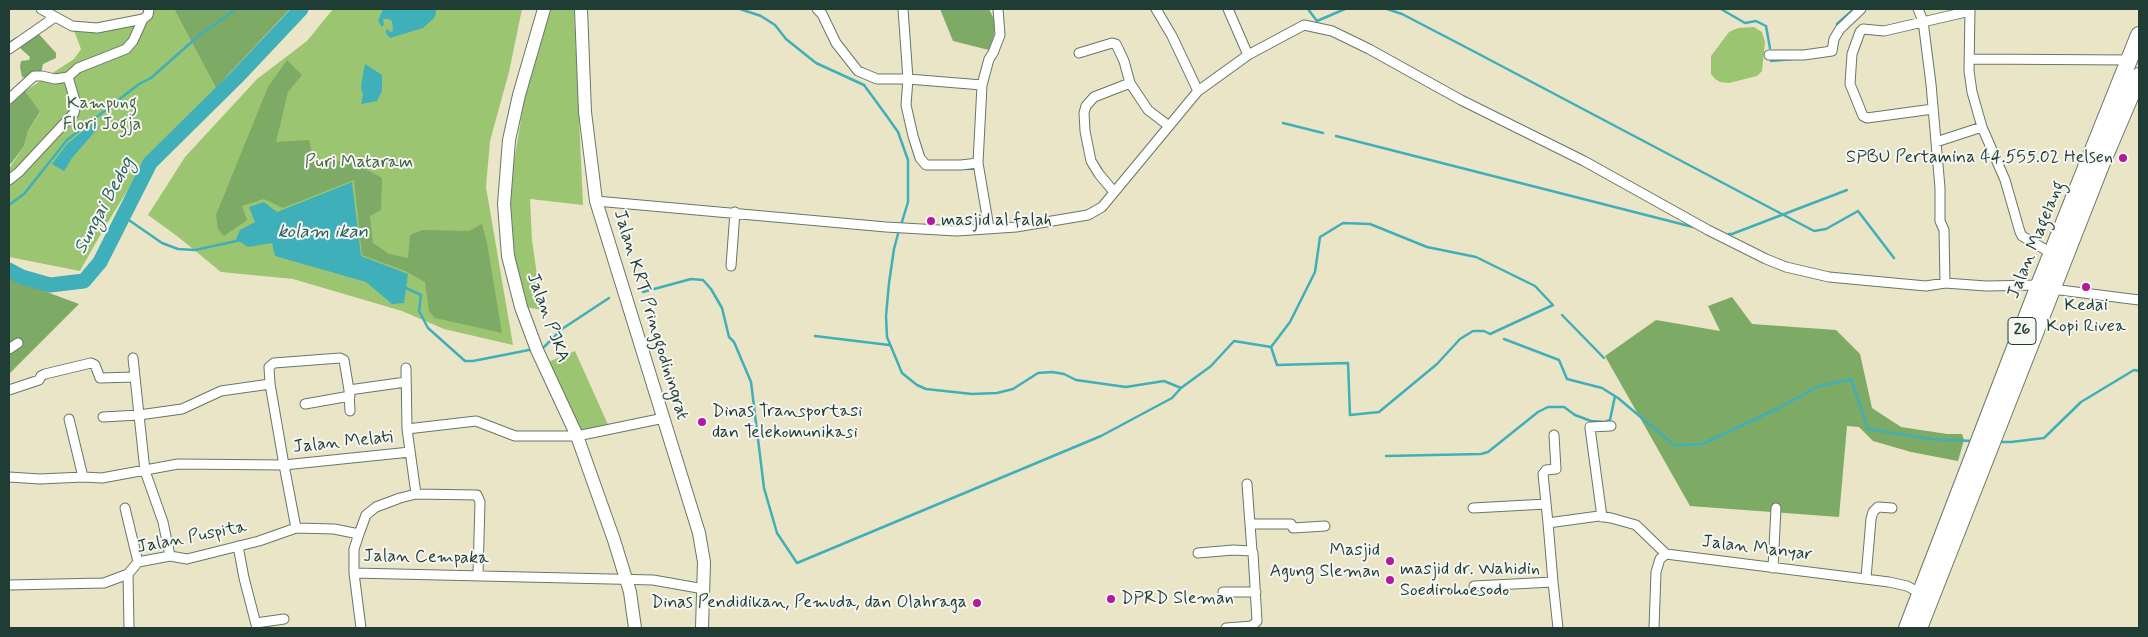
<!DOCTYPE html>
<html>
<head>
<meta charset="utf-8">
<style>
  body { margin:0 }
  #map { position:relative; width:2148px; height:637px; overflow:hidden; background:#ebe5c7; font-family:Mynerve,sans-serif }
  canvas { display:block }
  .frame { position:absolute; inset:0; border:10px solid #1f3d34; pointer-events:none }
</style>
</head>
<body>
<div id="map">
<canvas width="2148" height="637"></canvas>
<div class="frame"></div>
</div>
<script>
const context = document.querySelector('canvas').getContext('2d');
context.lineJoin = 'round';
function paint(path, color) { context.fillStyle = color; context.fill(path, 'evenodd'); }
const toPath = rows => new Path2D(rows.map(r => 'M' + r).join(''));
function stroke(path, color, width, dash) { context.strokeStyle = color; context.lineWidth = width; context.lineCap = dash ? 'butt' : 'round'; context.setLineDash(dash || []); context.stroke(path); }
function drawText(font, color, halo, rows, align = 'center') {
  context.font = font + ' Mynerve,sans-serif'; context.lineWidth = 4; context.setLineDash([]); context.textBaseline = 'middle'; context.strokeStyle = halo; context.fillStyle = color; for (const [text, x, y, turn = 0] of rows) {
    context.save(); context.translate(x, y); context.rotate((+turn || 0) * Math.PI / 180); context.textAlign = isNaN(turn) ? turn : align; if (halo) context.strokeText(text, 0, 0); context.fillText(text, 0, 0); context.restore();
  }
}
const green = toPath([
  [153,9,174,9,216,88,150,154,103,230,80,271,9,257,9,169,24,146,28,131,40,113,25,91,74,59,81,49,73,28,146,21],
  [333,9,522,9,509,72,490,141,486,187,513,345,444,329,402,311,293,279,221,272,177,236,148,215,185,157,257,79,307,41],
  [550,9,574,9,583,205,530,199,532,240,537,275,534,278,547,311,526,307,514,260,510,217,511,180,525,95],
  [1754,27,1762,32,1765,42,1762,71,1757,76,1729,83,1720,82,1715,79,1711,74,1711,56,1729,32,1738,28],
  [575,351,610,429,577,436,543,364]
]);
const forest = toPath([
  [174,9,290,9,216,88],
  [940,9,989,9,994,19,994,35,989,50,953,41],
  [38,33,56,53,56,58,43,64,41,73,28,79,22,77,20,67,21,61,29,60,30,57,20,48,22,43],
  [287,60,302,75,288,92,276,142,309,140,313,158,355,163,382,178,381,210,370,216,373,243,389,254,408,258,410,235,422,230,469,231,482,224,487,243,502,333,435,318,429,311,425,282,405,271,362,255,354,180,283,208,264,199,242,206,247,220,224,236,218,229,216,215,268,87],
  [25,91,40,112,28,131,24,146,11,164,9,162,9,105],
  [9,278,79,304,9,374],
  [1732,297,1752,324,1836,330,1860,354,1872,408,1901,427,1947,434,1962,434,1964,440,1958,461,1911,452,1873,441,1859,427,1847,426,1839,517,1690,506,1605,356,1656,320,1720,331,1708,306]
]);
const water = toPath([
  [383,9,436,9,436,14,434,18,423,28,390,38,385,32,388,29,390,32,393,31,392,21,389,19,383,19,384,25,382,27,378,21],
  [365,64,382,75,382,91,377,101,361,104,363,95,361,87,363,74],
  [94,122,99,127,72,158,64,171,52,164,67,144],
  [352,182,361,256,408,274,404,303,392,304,366,282,275,256,272,243,248,247,236,239,240,230,255,222,249,207,264,202,277,212]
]);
const stream = toPath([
  [740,9,761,16,775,25,786,39,816,63,864,85,886,115,898,132,908,160,908,202,901,225],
  [1308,9,1317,21,1345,9],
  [1387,9,1402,14,1475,52,1814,231,1826,229,1858,211,1894,258],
  [1721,9,1745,23,1756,21,1766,26,1770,48],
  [1837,24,1854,9],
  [9,43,17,38],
  [1771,61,1793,59],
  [1283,123,1323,133],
  [1336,136,1693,227],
  [9,205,24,194,67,140,139,84,151,78,196,38,236,9],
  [123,216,162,243,178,249,195,250,241,240],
  [899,230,894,249,889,283,886,316,887,337,902,373,917,385,926,389,972,394,997,393,1013,389,1038,373,1052,372,1064,374,1076,380,1126,387,1164,381,1181,388],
  [1729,234,1732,234,1847,190],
  [404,287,421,295,419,311,428,328,465,361,473,361,529,350],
  [643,292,691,279,703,280,711,289,722,308,729,337,734,342,751,382,764,488,777,533,797,563,1101,436,1172,398,1181,388,1211,366,1234,341,1271,347,1290,322,1315,272,1320,237,1343,223,1370,224,1427,247,1476,257,1535,286,1553,305,1490,334,1484,331,1473,331,1460,339,1437,364,1379,412,1350,415,1348,363,1277,365,1271,347],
  [1562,315,1604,358],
  [815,336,889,345],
  [1504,339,1559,360,1567,379,1602,388,1618,398,1674,445,1702,444,1779,408,1817,387,1851,379,1868,429,1931,439,1972,441],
  [544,347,562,329,609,298],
  [1998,442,2011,442,2044,438,2081,402,2134,370,2139,371],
  [1386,456,1481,454,1488,452,1538,412,1548,407,1564,407,1575,415,1591,421,1605,422,1610,420,1615,396]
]);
const river = toPath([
  [9,270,22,277,50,285,84,281,100,262,150,163,236,78,301,9]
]);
const street = toPath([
  [41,9,72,26,97,28,143,19,148,15,149,9],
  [817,9,822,14,836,43,858,71,877,79,908,79,982,85],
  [903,9,908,79,906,105,913,136,920,158,926,165,961,165,978,163],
  [1156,9,1172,36,1198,91],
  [1228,9,1248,55],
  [1918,9,1923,21,1931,84,1940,188,1940,221,1944,230,1945,283],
  [1970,9,1969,71,1972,92,1982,127,2005,180,2020,232,2022,236,2053,254],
  [9,49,55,17],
  [1079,53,1112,43,1116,44,1124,61,1130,83],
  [1769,55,1804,55,1832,51,1834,39,1840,29,1861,9],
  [1970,59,2130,60],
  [9,99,34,76,42,76,55,79,68,77,78,68,126,49,133,41,143,19],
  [1933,109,1867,118,1863,116,1850,84,1852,54,1860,32,1863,29,1884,31,1970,11],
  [1936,142,1982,127],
  [9,180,19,172,74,113,76,104,68,77],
  [1114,192,1099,174,1091,161,1085,131,1084,113,1086,106,1094,97,1130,83,1148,110,1169,126],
  [596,201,886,227,957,231,1016,227,1088,215,1102,207,1198,91,1248,55,1304,25,1332,31,1369,49,1461,100,1584,161,1708,230,1766,259,1786,267,1829,277,1926,286,1945,283,1986,286,2039,285],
  [989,228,978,163,982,85,989,59,993,53,1000,35,998,9],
  [731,266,735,212],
  [2052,289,2139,300],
  [9,349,18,343],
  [406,368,407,429],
  [270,384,269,367,274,363,340,358,344,360,349,390,406,382],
  [9,390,39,380,41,376,45,374,91,363,95,365,100,378,134,377],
  [349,391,350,411],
  [305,404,350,396],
  [103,417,139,415,133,358],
  [69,419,83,477],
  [9,477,40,479,83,477,102,478,178,464,284,465,296,528,334,529,359,534,354,549,354,573,653,580,704,589],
  [1247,484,1252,551],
  [416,494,407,429,476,421,515,436,577,436,664,418],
  [125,508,138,562],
  [1473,508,1546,504],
  [1602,517,1590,428,1590,427,1611,426],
  [1548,523,1543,474,1546,470,1556,469,1554,435],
  [1251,524,1291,524,1293,528,1325,526],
  [359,534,366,515,376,507,400,498,416,494,477,495,480,502,478,574],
  [238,546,244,578,257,628],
  [1198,553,1233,550,1252,551,1253,553,1257,621,1252,626,1226,628],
  [170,556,163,522,145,471,139,415,182,409,221,391,270,384,284,465,410,452],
  [1773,568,1776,508],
  [354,573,361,628],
  [128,574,129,628],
  [1866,578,1871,519,1873,512,1878,507,1892,508],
  [1553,582,1548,523,1599,516,1611,518,1636,525,1666,554],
  [9,585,104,583,128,574,138,562,170,556,187,559,259,541,296,528],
  [1474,586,1553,582,1558,628],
  [1223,592,1256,592],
  [256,623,284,619],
  [1654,628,1656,572,1660,559,1666,554,1889,582,1907,586,1920,593]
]);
const secondary = toPath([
  [544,9,519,95,509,140,504,204,508,256,521,307,537,350,577,436,614,540,630,592,635,628],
  [581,9,585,112,596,201,699,533,704,562,702,628]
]);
const highway = toPath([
  [1907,628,2039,285,2139,35],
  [1919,628,2101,165,2139,76]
]);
const markers = [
  [2123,158,5,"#b5179e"],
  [931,221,5,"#b5179e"],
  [2086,287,5,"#b5179e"],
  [702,422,5,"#b5179e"],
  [1390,561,5,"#b5179e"],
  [1390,580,5,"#b5179e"],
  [1111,599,5,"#b5179e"],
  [977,603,5,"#b5179e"]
];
const shields = [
  [2022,331,28]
];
const shieldNames = [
  ["26",2022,331]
];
const parkNames = [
  ["Kampung",102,104],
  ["Flori Jogja",102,125],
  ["Puri Mataram",359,163]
];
const poiNames = [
  ["SPBU Pertamina 44.555.02 Helsen",2113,158,"right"],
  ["masjid al falah",941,221],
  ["Kedai",2086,306,"center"],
  ["Kopi Rivea",2086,327,"center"],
  ["Dinas Transportasi",712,412],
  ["dan Telekomunikasi",712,433],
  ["Masjid",1380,551,"right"],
  ["Agung Sleman",1380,572,"right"],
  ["masjid dr. Wahidin",1400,570],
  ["Soedirohoesodo",1400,591],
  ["DPRD Sleman",1121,599],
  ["Dinas Pendidikan, Pemuda, dan Olahraga",967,603,"right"]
];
const streetNames = [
  ["Jalan Magelang",2037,240,-68],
  ["Jalan KRT Pringgodiningrat",650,315,73],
  ["Jalan PJKA",547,318,70],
  ["Jalan Melati",343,443,-6],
  ["Jalan Puspita",192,538,-11],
  ["Jalan Manyar",1757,549,7],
  ["Jalan Cempaka",426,558,1]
];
const waterNames = [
  ["Sungai Bedog",105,206,-62],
  ["kolam ikan",323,233]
];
paint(green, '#9cc572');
paint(forest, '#7daa64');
paint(water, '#3fafb9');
stroke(stream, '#3fafb9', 2.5);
stroke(river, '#3fafb9', 15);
stroke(street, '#667867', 11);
stroke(secondary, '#667867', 14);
stroke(highway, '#667867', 18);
stroke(street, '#fff', 9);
stroke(secondary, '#fff', 12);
stroke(highway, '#fff', 16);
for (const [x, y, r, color] of markers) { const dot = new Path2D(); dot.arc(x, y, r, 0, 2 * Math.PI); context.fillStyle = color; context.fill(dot); stroke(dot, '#f6f6f2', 2); }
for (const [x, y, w] of shields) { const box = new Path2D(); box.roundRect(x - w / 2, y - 13.5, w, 27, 4); context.fillStyle = '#f6f6f2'; context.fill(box); stroke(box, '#1f3d34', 1); }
drawText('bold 16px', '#1f3d34', null, shieldNames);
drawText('18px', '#3e5f44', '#f6f6f2', parkNames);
drawText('18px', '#1f3d34', '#f6f6f2', poiNames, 'left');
drawText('18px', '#1f3d34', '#f6f6f2', streetNames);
drawText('italic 19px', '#295f5c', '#f6f6f2', waterNames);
</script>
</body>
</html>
